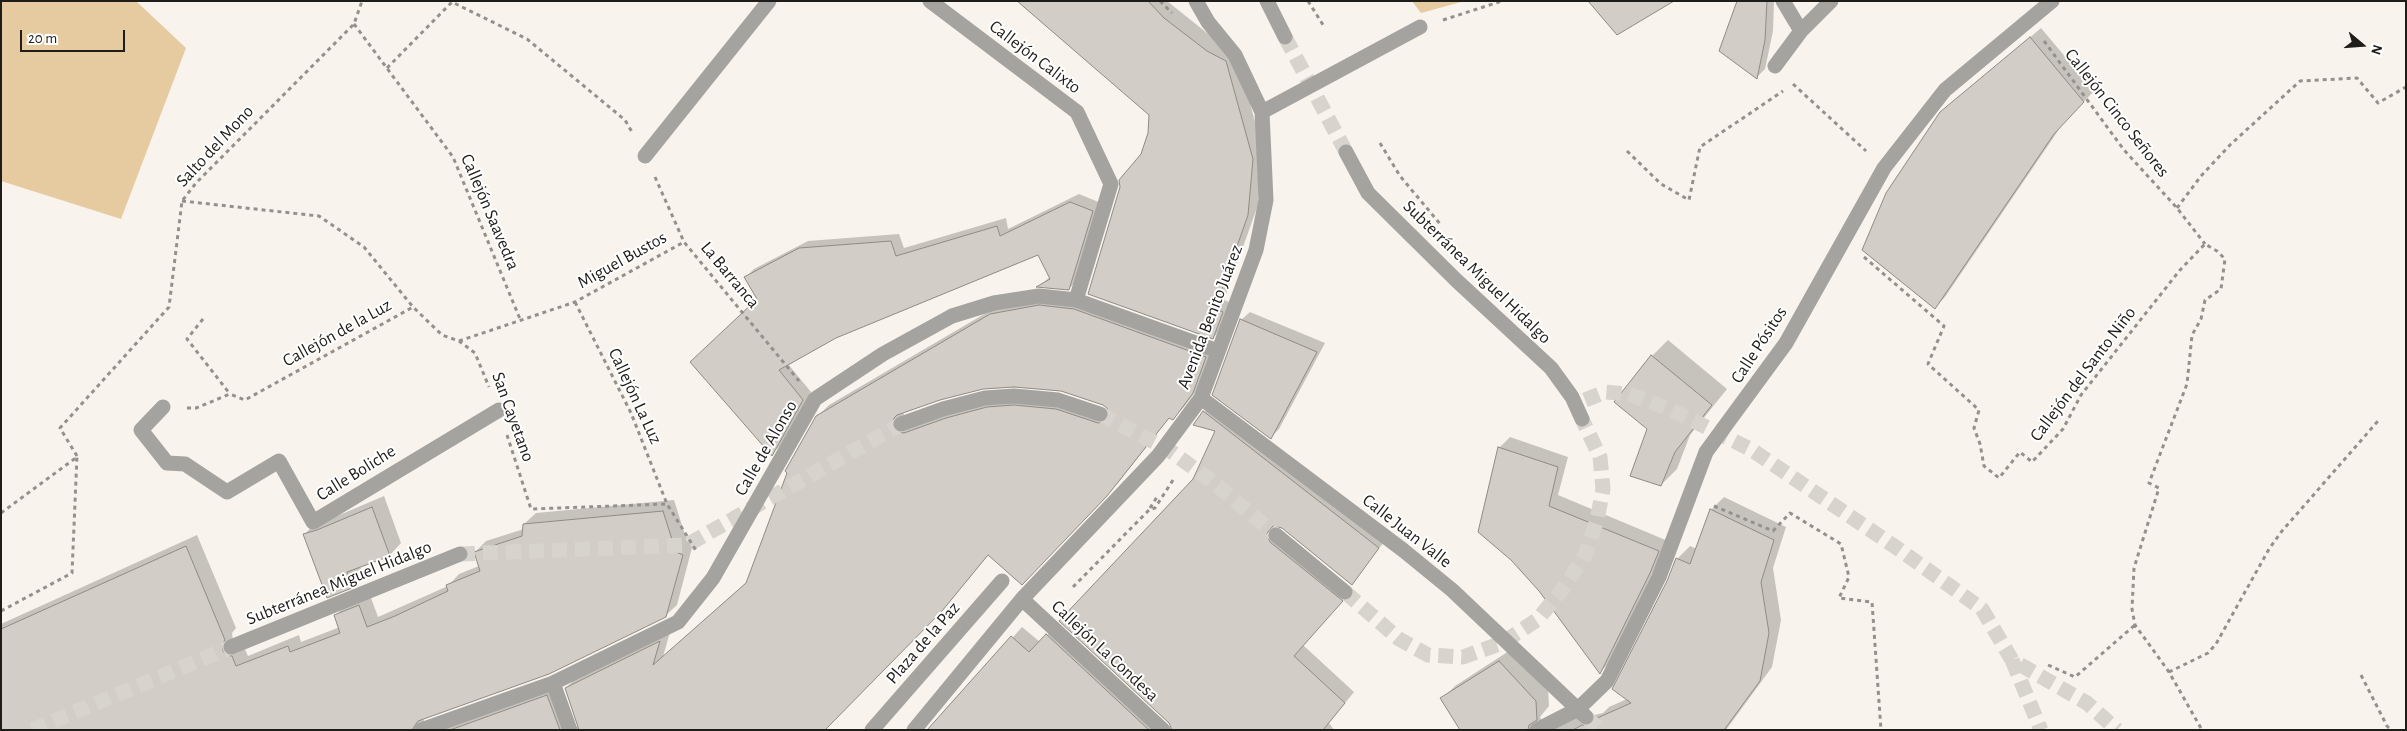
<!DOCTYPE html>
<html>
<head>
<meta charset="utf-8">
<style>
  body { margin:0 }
  #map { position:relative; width:2407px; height:731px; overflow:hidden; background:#f8f4ed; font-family:"Alegreya Sans",sans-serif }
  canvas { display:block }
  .frame { position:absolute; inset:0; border:2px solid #1e1d1a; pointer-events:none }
  .north { position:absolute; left:2337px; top:20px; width:50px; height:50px; -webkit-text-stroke:4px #fff; paint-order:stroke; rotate:108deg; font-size:14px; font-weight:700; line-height:20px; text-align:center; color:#1e1d1a }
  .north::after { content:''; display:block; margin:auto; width:18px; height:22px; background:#1e1d1a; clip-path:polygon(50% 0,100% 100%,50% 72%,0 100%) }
  .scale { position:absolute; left:20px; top:30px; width:105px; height:22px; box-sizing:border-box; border:2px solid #1e1d1a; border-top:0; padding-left:6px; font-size:15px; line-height:18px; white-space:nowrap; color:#1e1d1a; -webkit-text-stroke:4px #fff; paint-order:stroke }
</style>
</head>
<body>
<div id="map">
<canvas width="2407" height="731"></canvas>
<div class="frame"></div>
<div class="north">N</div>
<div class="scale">20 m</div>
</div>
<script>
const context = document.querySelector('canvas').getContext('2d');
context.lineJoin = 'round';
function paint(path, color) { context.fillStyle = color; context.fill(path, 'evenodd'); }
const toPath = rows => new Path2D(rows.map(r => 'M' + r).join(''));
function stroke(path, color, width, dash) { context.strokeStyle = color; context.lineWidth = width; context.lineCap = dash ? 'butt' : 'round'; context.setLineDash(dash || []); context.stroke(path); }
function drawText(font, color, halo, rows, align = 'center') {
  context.font = font + ' "Alegreya Sans",sans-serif'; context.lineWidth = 4; context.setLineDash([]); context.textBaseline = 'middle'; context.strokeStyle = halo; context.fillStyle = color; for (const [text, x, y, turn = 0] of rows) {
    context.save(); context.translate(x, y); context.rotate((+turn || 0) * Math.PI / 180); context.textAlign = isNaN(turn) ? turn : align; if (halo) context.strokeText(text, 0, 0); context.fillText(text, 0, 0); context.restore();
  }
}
const green = toPath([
  [1,1,136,1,186,48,121,219,1,181],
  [1412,1,1465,1,1421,13]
]);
const shadow = toPath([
  [1023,1,1167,1,1217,41,1236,51,1262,148,1258,205,1224,300,1232,303,1222,328,1213,338,1142,155,1149,133,1150,115],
  [1739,1,1774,1,1773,31,1765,69,1757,77],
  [2041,28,2094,91,2064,122,1945,297,1935,307,1941,113],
  [1079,194,1101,203,1077,280,1069,289,1039,286,1051,276,1039,253,836,337,788,364,811,392,780,446,772,454,758,299,746,277,754,269,808,241,899,234,904,248,1006,218,1008,229],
  [1051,295,1217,346,1204,381,1184,407,1173,418,1170,417,1118,483,1033,572,989,554,953,598,824,730,1,730,1,624,197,535,236,628,232,633,233,640,243,645,248,656,299,635,301,642,340,627,335,616,346,605,370,595,378,617,448,586,459,574,479,566,475,552,486,541,524,529,524,524,536,513,674,500,687,541,693,544,677,605,665,616,423,718,426,727,559,685,576,727,580,727,566,688,577,677,670,632,663,657,748,581,817,417,829,405,1003,303],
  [1014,385,1059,389,1104,404,1111,413,1068,399,999,397,906,420,903,412,940,399,982,388],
  [1250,312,1325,343,1279,429,1271,437,1241,320],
  [1668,340,1727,389,1690,435,1677,469,1661,485,1648,428,1615,401,1652,356],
  [1214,402,1388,537,1351,584,1282,526,1278,526,1280,532,1352,590,1303,645,1354,692,1329,723,1334,730,931,730,1022,627,1040,642,1057,625,1167,727,1174,729,1194,479,1216,431,1204,412],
  [1510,437,1568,457,1558,495,1668,541,1610,662,1600,672,1499,448],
  [384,496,401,543,390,555,360,566,363,575,352,587,328,596,305,534,316,522,330,519],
  [1724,497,1786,527,1773,568,1781,620,1772,667,1726,730,1510,730,1442,699,1455,686,1512,649,1548,688,1549,706,1540,717,1544,725,1584,713,1590,716,1603,713,1609,707,1627,699,1677,559,1690,546,1697,549,1711,510]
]);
const building = toPath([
  [1017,1,1148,1,1164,18,1207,51,1226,61,1253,159,1248,215,1215,309,1223,312,1213,339,1088,294,1120,187,1119,180,1141,154,1148,133,1149,115,1017,1],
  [1588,1,1674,1,1617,35,1588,1],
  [1737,1,1767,1,1765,40,1757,79,1719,51,1737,1],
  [2030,37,2084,102,2054,134,1935,309,1862,250,1886,193,1940,112,2030,37],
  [1070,202,1093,211,1069,290,1036,287,1050,279,1038,255,836,338,779,370,803,400,772,456,690,362,757,299,744,277,799,248,891,241,896,256,997,226,1000,236,1070,202],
  [1039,305,1074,309,1206,357,1193,393,1173,420,1169,418,1107,496,1022,585,988,555,942,611,825,730,579,730,565,688,660,641,653,665,746,583,787,473,785,471,816,416,990,314,1039,305],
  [1014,387,1061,391,1103,405,1107,408,1109,416,1106,421,1098,423,1056,409,1014,405,987,407,946,418,904,433,895,431,892,427,894,418,897,415,940,400,983,389,1014,387],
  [1240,319,1317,352,1271,439,1212,395,1240,319],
  [1651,355,1712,405,1675,452,1661,486,1630,476,1647,429,1614,402,1651,355],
  [1203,411,1379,548,1352,585,1282,528,1273,526,1267,533,1270,542,1343,601,1294,656,1345,703,1323,730,1172,730,1169,723,1059,621,1193,479,1215,431,1193,425,1203,411],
  [1498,447,1558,467,1549,506,1659,551,1650,573,1600,674,1539,591,1511,560,1478,532,1498,447],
  [372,507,390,556,347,572,352,588,327,598,303,534,317,530,372,507],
  [1710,509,1774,540,1761,582,1769,633,1760,681,1724,730,1573,730,1582,725,1589,726,1595,719,1631,703,1612,689,1667,581,1676,558,1690,564,1710,509],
  [663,511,676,552,683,555,666,617,549,674,418,721,412,730,1,730,1,629,186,546,225,640,222,645,223,651,226,655,232,656,236,666,288,646,290,652,340,633,334,615,359,605,367,627,395,616,448,591,446,585,480,571,474,552,522,536,523,524,663,511],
  [1046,634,1149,730,927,730,1011,636,1029,652,1046,634],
  [1499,661,1536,701,1537,720,1529,725,1528,730,1460,730,1440,698,1499,661],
  [547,695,560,730,450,730,547,695]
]);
const minorTunnel = toPath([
  [1285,37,1346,152],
  [1585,400,1605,392,1629,394,1674,411,1752,450,1897,548,1982,609,2012,660,2087,703,2117,730],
  [1100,414,1169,450,1218,486,1276,535],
  [460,554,687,545,901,424],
  [1345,592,1399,639,1428,655,1463,657,1502,643,1537,620,1562,590,1585,555,1597,520,1603,489,1600,457,1582,419],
  [2012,660,2041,730],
  [1586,717,1600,730],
  [32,730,231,647]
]);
const path = toPath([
  [1160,1,1172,13],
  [1308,1,1325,28],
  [1443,20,1502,1],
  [354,24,453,157,520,319],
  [2044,41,2124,150,2177,208,2205,244],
  [387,68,452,2,527,39,625,120,632,132],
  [1793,84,1866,151],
  [1380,143,1400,176,1441,225],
  [1627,151,1661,184,1689,200,1700,147,1783,91],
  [655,177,684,242,799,381],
  [182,201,319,216,364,247,413,307,442,335,459,341,475,353,489,387],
  [2177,208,2201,176,2230,145,2300,81,2357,78,2378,103,2406,87],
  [1864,257,1944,326,1928,364,1979,410,1974,428,1980,444,1984,466,1999,478,2020,452,2032,462,2063,429,2081,395,2180,270,2205,244,2217,251,2225,259,2221,289,2205,300,2201,319,2192,335,2187,384,2149,483,2159,488,2134,568,2132,609,2135,625,2169,672,2202,730],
  [575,302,631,413,667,504,697,552],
  [203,319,187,339,230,394],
  [459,341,575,302,684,242],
  [187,408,196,408,230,394,245,400,413,307],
  [507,435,531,509,667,504],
  [77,456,60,428,169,307,182,201,196,183,354,24,362,1],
  [1714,506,1773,531,1790,513,1841,544,1849,577,1839,598,1872,602,1881,730],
  [1150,508,1157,497],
  [1,513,77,457],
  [1073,587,1150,509,1155,508,1173,480],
  [1,611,72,573,77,456],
  [2048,665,2075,677,2135,625],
  [2169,672,2208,653,2216,644,2269,549,2282,531,2378,421],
  [2361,675,2387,726,2391,730]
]);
const minor = toPath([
  [930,1,1077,112,1111,184,1076,300],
  [1267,1,1285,37],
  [1801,31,1831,1],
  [1775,66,1801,31,1783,1],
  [1262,112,1420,27],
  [1346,152,1368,193,1456,280,1551,368,1572,397,1582,419],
  [645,156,769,1],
  [1201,398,1403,550,1452,590,1586,717],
  [163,407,141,430,167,463,185,464,227,492,279,461,313,522,499,410],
  [901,424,943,409,985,398,1014,396,1058,400,1100,414],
  [1276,535,1345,592],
  [1022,599,1163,730],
  [231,647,460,554],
  [553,683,570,730],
  [421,730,553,683,678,622,713,578,815,399,883,354,952,316,994,303,1039,296,1076,300,1218,351],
  [872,730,1002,581],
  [914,730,1022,599,1158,456,1201,398,1256,250,1266,200,1262,112,1235,55,1208,22,1196,1],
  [1537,730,1578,709,1607,681,1659,577,1706,452,1786,343,1884,168,1945,90,2052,1]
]);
const streetNames = [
  ["Callejón Calixto",1035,57,37],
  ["Callejón Cinco Señores",2117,113,52],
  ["Salto del Mono",215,146,-47],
  ["Callejón Saavedra",490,212,67],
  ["Miguel Bustos",622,260,-29],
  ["Subterránea Miguel Hidalgo",1477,272,44],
  ["La Barranca",730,275,50],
  ["Avenida Benito Juárez",1210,317,-69],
  ["Callejón de la Luz",337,333,-29],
  ["Calle Pósitos",1759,345,-57],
  ["Callejón del Santo Niño",2083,374,-53],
  ["Callejón La Luz",635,396,65],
  ["San Cayetano",513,417,70],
  ["Calle de Alonso",766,448,-60],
  ["Calle Boliche",356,473,-32],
  ["Calle Juan Valle",1407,531,38],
  ["Subterránea Miguel Hidalgo",339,583,-22],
  ["Plaza de la Paz",923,643,-49],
  ["Callejón La Condesa",1105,651,43]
];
paint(green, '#e6cba1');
paint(shadow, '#0003');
paint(building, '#d2cdc6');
stroke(building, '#8f8b84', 1);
stroke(minorTunnel, '#d7d4cd', 15, [15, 8]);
stroke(path, '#94918c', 3, [4, 4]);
stroke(minor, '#a5a3a0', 15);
drawText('18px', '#1e1d1a', '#fff', streetNames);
</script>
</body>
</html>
